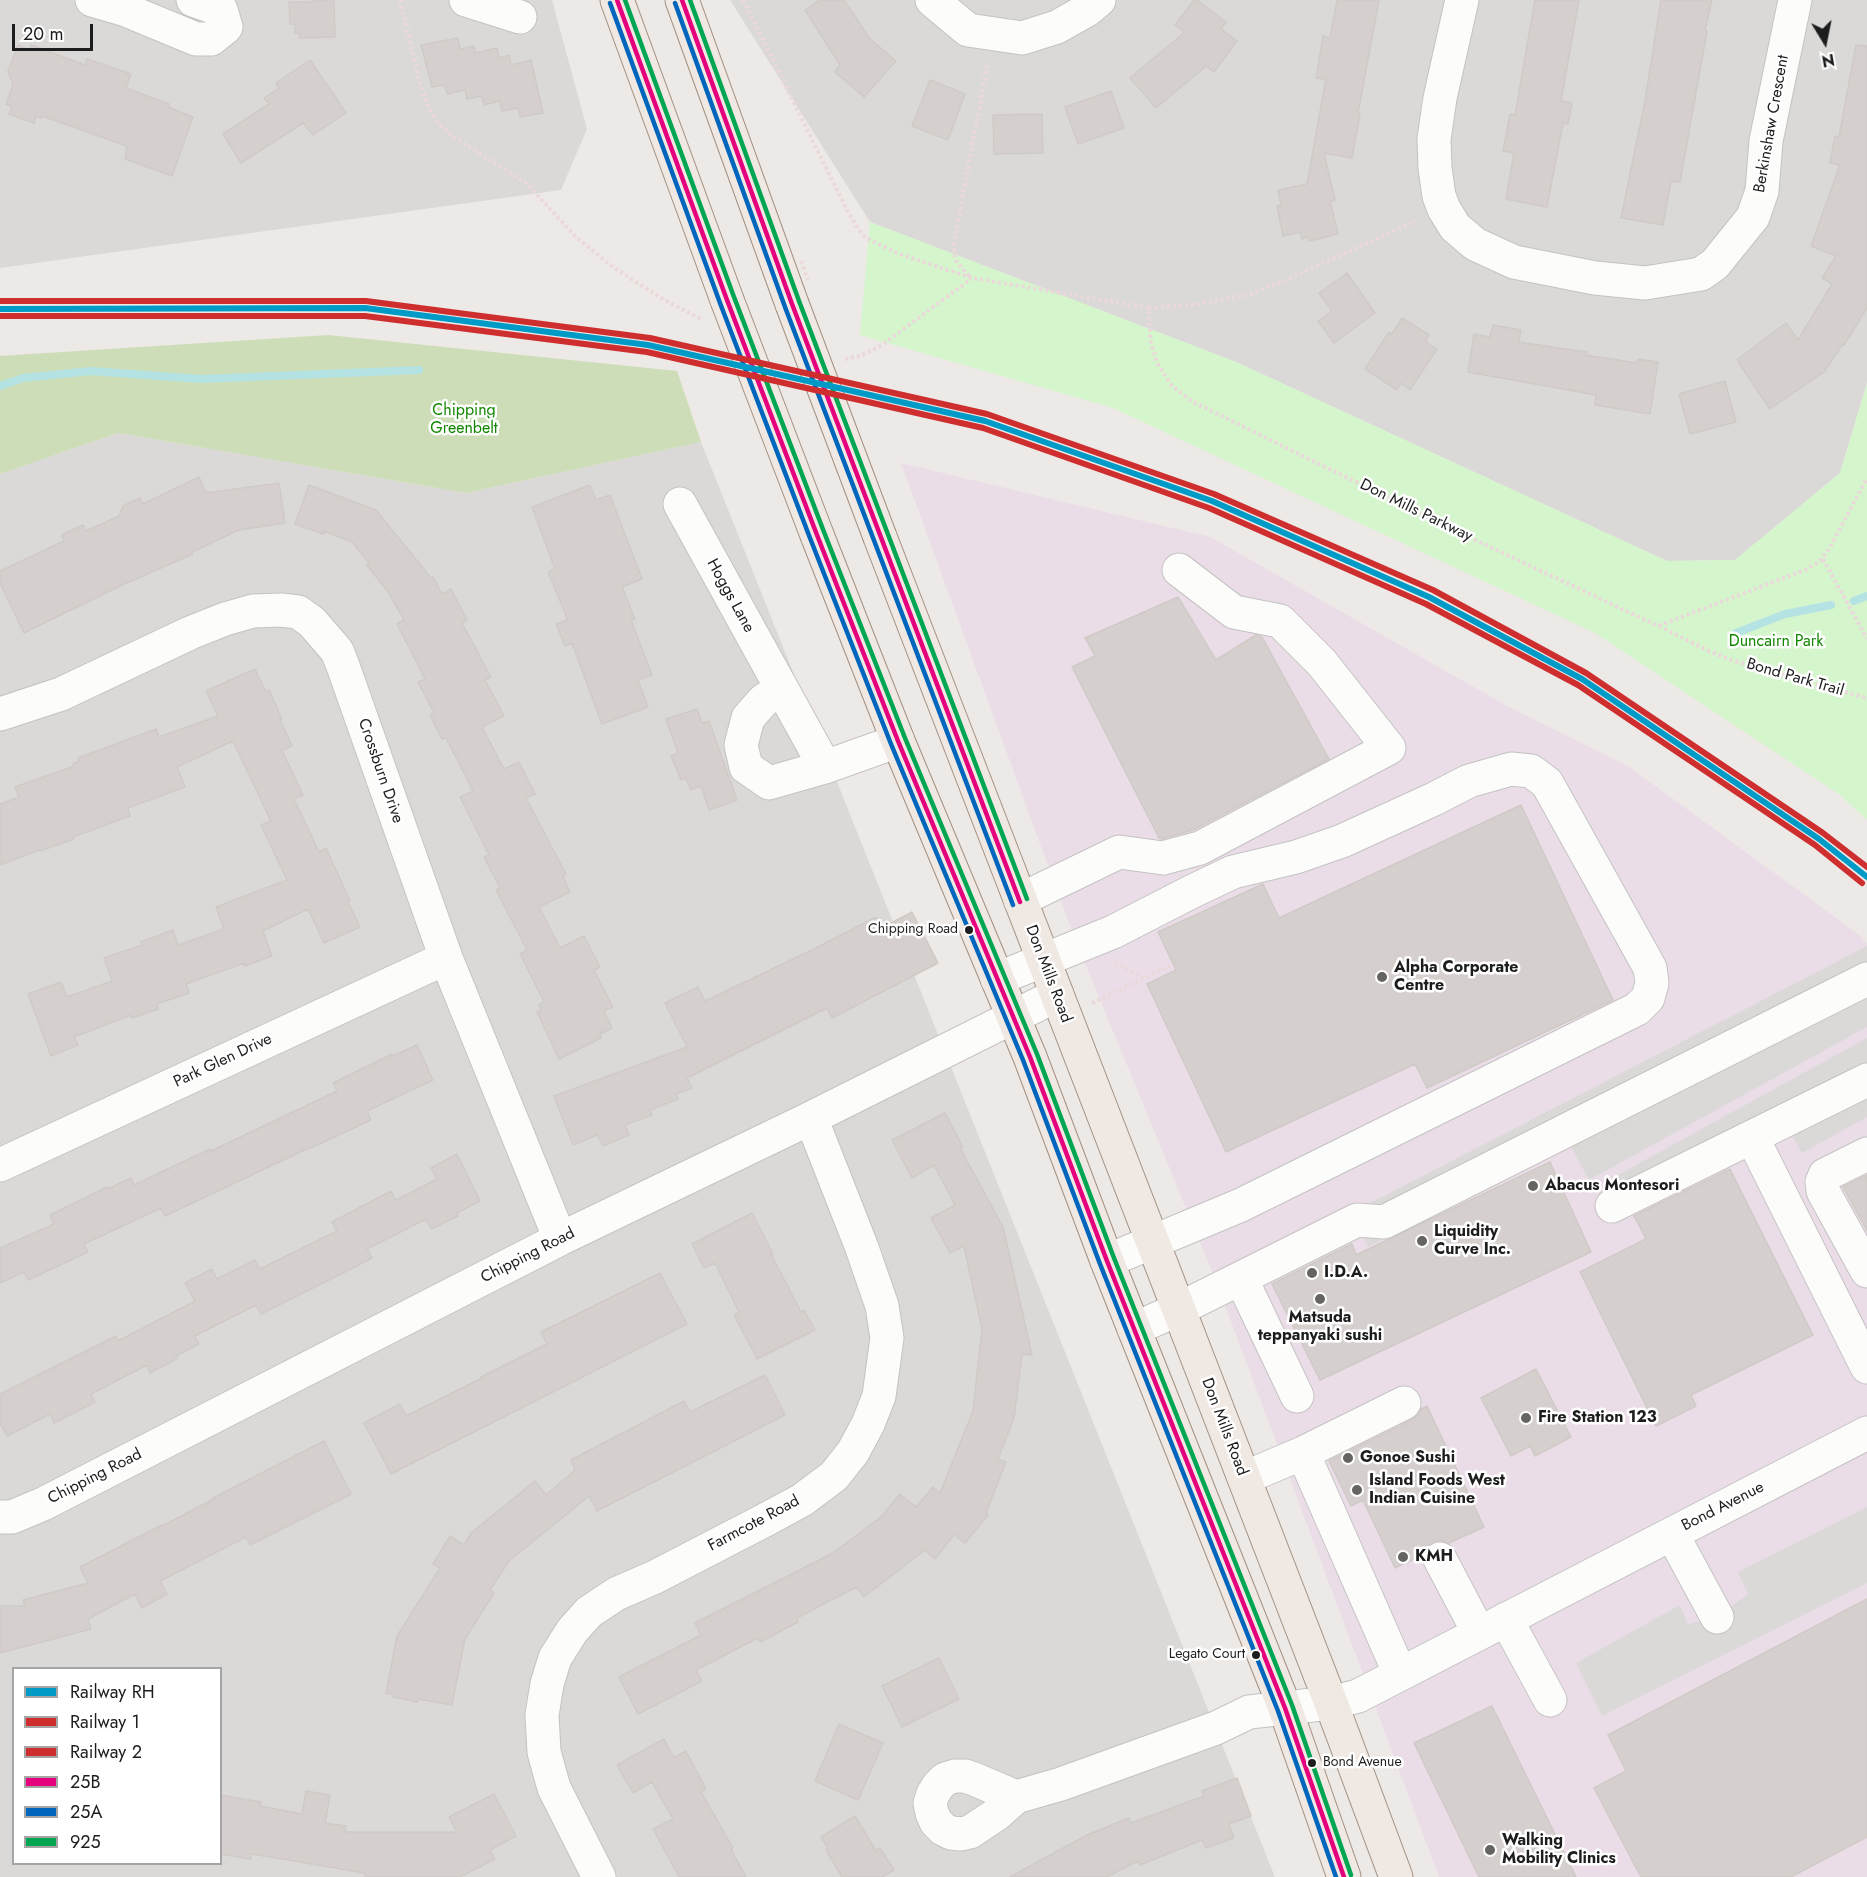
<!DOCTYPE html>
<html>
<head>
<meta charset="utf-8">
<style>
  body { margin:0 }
  #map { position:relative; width:1867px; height:1877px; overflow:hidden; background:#ece9e6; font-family:Jost,sans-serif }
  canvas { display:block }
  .legend { position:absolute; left:12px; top:1667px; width:210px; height:198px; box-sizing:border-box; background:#fff; border:2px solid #a5a5a5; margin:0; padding:8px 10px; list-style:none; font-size:18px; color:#1d1d1d }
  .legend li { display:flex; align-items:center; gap:12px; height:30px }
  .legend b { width:30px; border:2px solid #a5a5a5 }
  .north { position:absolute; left:1795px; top:12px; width:60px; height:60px; -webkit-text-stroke:4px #fff; paint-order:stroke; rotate:170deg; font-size:16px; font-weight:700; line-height:24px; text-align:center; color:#1d1d1d }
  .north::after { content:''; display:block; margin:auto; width:21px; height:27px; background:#1d1d1d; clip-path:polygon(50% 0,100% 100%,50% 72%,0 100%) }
  .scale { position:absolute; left:12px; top:24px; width:81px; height:27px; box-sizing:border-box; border:3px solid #1d1d1d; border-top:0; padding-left:8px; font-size:18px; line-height:21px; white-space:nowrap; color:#1d1d1d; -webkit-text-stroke:4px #fff; paint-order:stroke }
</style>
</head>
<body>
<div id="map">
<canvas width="1867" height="1877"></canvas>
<ul class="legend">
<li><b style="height:8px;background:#009ac7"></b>Railway RH</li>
<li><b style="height:8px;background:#cf2e2f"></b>Railway 1</li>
<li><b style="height:8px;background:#cf2e2f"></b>Railway 2</li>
<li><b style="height:8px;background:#e5007d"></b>25B</li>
<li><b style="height:8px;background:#0065bd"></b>25A</li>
<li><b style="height:8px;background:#00a651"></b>925</li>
</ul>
<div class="north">N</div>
<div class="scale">20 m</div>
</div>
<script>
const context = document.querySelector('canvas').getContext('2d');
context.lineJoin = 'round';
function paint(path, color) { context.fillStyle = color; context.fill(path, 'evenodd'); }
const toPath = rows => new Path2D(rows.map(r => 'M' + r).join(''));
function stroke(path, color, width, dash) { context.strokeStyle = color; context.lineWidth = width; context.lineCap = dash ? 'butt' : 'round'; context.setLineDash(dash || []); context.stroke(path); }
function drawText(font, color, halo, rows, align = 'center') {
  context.font = font + ' Jost,sans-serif'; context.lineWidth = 5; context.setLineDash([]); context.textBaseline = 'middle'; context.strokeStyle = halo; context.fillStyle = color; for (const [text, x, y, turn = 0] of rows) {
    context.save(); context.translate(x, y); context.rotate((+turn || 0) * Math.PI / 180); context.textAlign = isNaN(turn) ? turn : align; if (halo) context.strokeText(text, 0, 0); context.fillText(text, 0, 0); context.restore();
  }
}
const residential = toPath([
  [0,0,552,0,587,129,561,190,0,268],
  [730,0,1867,0,1867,383,1840,473,1735,560,1667,561,1236,362,870,222],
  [118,433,466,493,701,442,1275,1877,0,1877,0,474],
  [14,1668,220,1668,220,1864,14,1864]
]);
const industrial = toPath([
  [901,463,1210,537,1509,707,1628,766,1858,934,1867,944,1867,1877,1439,1877,1214,1276,1073,934]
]);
const forest = toPath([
  [328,335,677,371,701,442,466,493,118,433,0,474,0,356]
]);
const park = toPath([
  [870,222,1236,362,1667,561,1735,560,1840,473,1867,383,1867,820,1840,795,1595,633,1113,408,860,335]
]);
const parking = toPath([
  [1867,946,1867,1027,1589,1180,1569,1143,1368,1247,1351,1213],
  [1867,1038,1867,1117,1802,1153,1779,1112,1618,1201,1607,1181],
  [1867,1507,1867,1583,1602,1716,1576,1663,1680,1605,1688,1624,1717,1617,1748,1594,1738,1572]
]);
const stream = toPath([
  [0,386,23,378,91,371,201,379,419,370],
  [1854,601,1867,596],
  [1736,633,1785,614,1831,605]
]);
const building = toPath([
  [312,0,334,0,335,37,300,38,299,33,295,33,295,24,290,24,289,2,312,2,312,0],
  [820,0,844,0,870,39,896,61,864,97,835,72,840,65,805,10,820,0],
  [1194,0,1197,0,1226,22,1221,29,1237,41,1214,72,1206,66,1156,108,1130,78,1185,32,1175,25,1194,0],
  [1337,0,1379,0,1358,113,1360,114,1352,158,1324,153,1335,200,1330,201,1338,234,1309,241,1308,237,1302,239,1300,232,1283,236,1277,206,1281,205,1278,190,1307,184,1326,79,1316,78,1323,36,1330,38,1337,0],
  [1535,0,1579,0,1561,101,1572,103,1568,124,1563,123,1547,207,1506,199,1514,153,1503,151,1510,114,1515,115,1535,0],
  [1661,0,1712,0,1705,30,1707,31,1680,182,1671,181,1663,225,1621,218,1645,101,1661,0],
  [458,38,460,49,474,46,475,53,497,48,499,58,509,55,511,65,531,60,543,113,520,117,518,108,502,111,500,101,484,105,482,96,467,99,465,90,447,94,445,85,432,87,421,45,458,38],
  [18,45,29,50,31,45,85,65,87,59,131,74,126,88,169,104,168,107,193,117,172,176,125,159,127,146,42,116,41,118,36,116,34,123,9,114,12,107,6,104,13,85,8,71,18,45],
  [1856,45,1867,46,1867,308,1844,345,1843,344,1824,372,1770,409,1738,362,1739,361,1738,359,1786,323,1798,340,1832,284,1822,278,1836,256,1811,246,1840,165,1830,163,1835,136,1839,137,1856,45],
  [310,60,346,113,313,135,303,123,241,163,223,134,269,104,264,98,279,88,276,83,310,60],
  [930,80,965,94,948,140,912,126,930,80],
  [1111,91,1124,128,1078,144,1065,107,1111,91],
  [1042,114,1043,153,994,154,993,115,1042,114],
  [1347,273,1375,313,1334,343,1318,321,1332,311,1319,293,1347,273],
  [1402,318,1429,335,1425,341,1437,349,1410,390,1401,383,1397,390,1365,369,1389,332,1391,335,1402,318],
  [1493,325,1521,330,1519,342,1586,352,1586,355,1637,363,1638,359,1658,362,1650,414,1595,405,1596,395,1468,372,1474,334,1490,337,1493,325],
  [1725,381,1736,422,1690,434,1679,394,1725,381],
  [199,477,206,493,279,483,285,523,239,530,192,552,193,554,120,586,24,633,0,583,0,571,64,541,62,535,83,525,86,531,119,516,123,506,140,498,143,504,199,477],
  [309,485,376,510,431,578,433,577,442,594,451,589,467,620,462,623,491,677,485,680,504,716,482,727,504,769,519,762,535,794,526,798,566,874,563,876,570,892,539,907,560,948,584,936,600,967,594,970,613,1007,604,1011,612,1028,600,1034,601,1038,559,1059,537,1012,541,1010,539,1005,544,1002,520,954,527,950,496,890,500,888,484,857,489,855,460,797,473,791,446,738,442,739,430,715,434,713,418,682,425,679,397,624,404,620,388,592,367,565,369,563,352,542,324,531,323,534,295,524,309,485],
  [590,485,596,500,610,495,642,579,622,587,635,619,631,620,652,675,638,680,648,707,602,724,572,643,565,646,556,624,568,620,548,572,555,569,532,507,590,485],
  [1178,597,1216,660,1256,635,1262,637,1329,759,1193,830,1162,839,1159,838,1072,667,1095,656,1085,638,1178,597],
  [255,669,266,692,269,690,282,719,280,720,292,746,282,750,303,795,294,799,319,852,326,848,350,901,348,902,360,927,324,943,308,909,263,931,272,956,245,966,244,963,186,984,189,993,157,1004,158,1009,132,1018,131,1015,74,1037,78,1045,51,1056,28,994,61,982,67,997,112,981,104,958,142,945,141,942,173,930,178,945,224,929,216,907,287,880,261,825,271,821,233,741,177,767,185,787,128,808,130,816,73,837,74,839,40,851,39,850,0,865,0,804,19,797,15,787,74,766,73,764,79,761,78,758,156,729,159,737,218,716,206,691,255,669],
  [697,709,702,723,709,721,737,800,709,810,701,786,691,790,686,778,681,780,671,756,678,753,666,719,697,709],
  [1521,805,1613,1000,1427,1088,1415,1064,1226,1152,1147,984,1176,970,1158,932,1263,884,1279,918,1521,805],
  [912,912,938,963,832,1018,827,1008,687,1078,692,1088,676,1094,678,1099,650,1110,652,1115,625,1125,629,1135,603,1146,597,1135,573,1145,554,1096,687,1047,665,1003,698,987,705,1001,814,949,876,917,880,929,912,912],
  [417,1045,433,1080,367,1111,371,1120,311,1148,311,1147,165,1216,161,1208,84,1244,88,1252,28,1280,24,1272,0,1283,0,1248,54,1224,50,1215,107,1187,108,1189,131,1178,134,1185,210,1149,211,1151,337,1091,333,1083,392,1054,393,1056,417,1045],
  [945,1113,963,1147,960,1148,1003,1227,1032,1355,1022,1354,1014,1418,998,1459,1006,1462,986,1513,988,1515,965,1543,954,1535,935,1559,925,1550,864,1597,856,1587,797,1618,798,1622,760,1642,758,1638,696,1670,702,1681,638,1714,619,1677,701,1635,695,1623,833,1553,881,1517,900,1494,916,1507,933,1487,940,1493,973,1411,982,1329,964,1246,950,1253,931,1218,955,1205,934,1165,912,1178,892,1140,945,1113],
  [457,1154,480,1201,457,1213,458,1216,431,1229,426,1219,367,1249,372,1258,339,1275,261,1314,256,1305,195,1336,199,1344,176,1356,178,1358,150,1373,147,1365,91,1394,95,1402,54,1423,50,1414,7,1436,0,1423,0,1394,116,1336,118,1341,195,1301,185,1283,212,1269,217,1279,255,1260,260,1269,337,1231,332,1222,391,1191,396,1200,437,1179,431,1168,457,1154],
  [1550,1162,1591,1252,1320,1380,1272,1284,1352,1244,1356,1255,1550,1162],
  [1730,1169,1813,1335,1691,1395,1696,1406,1656,1426,1580,1272,1646,1239,1634,1216,1730,1169],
  [1867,1175,1867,1231,1843,1187,1867,1175],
  [752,1213,773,1254,771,1254,801,1312,804,1310,815,1330,757,1359,734,1315,739,1312,715,1263,704,1268,692,1244,752,1213],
  [660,1273,687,1324,391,1474,364,1423,400,1404,406,1416,482,1378,481,1377,547,1344,541,1332,660,1273],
  [1536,1369,1571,1437,1535,1456,1530,1446,1511,1456,1481,1398,1536,1369],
  [765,1375,785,1415,597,1511,589,1496,509,1561,490,1590,494,1593,465,1639,452,1705,418,1699,418,1702,393,1697,394,1695,386,1693,397,1636,440,1568,433,1564,450,1536,464,1545,471,1533,535,1481,546,1495,575,1470,571,1460,684,1401,690,1412,765,1375],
  [1427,1406,1484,1527,1449,1543,1440,1540,1432,1542,1425,1549,1422,1555,1395,1568,1363,1500,1351,1506,1329,1461,1412,1420,1419,1414,1421,1409,1427,1406],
  [324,1441,351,1494,250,1545,246,1537,160,1581,167,1594,142,1608,135,1594,88,1619,91,1629,0,1653,0,1606,25,1606,23,1600,88,1583,80,1567,162,1525,162,1526,214,1499,213,1498,324,1441],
  [1867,1599,1867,1837,1791,1877,1641,1877,1594,1788,1626,1771,1608,1735,1867,1599],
  [939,1658,959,1699,902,1727,882,1686,939,1658],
  [1492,1706,1576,1877,1479,1877,1414,1743,1492,1706],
  [839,1724,883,1743,858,1800,815,1781,839,1724],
  [664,1739,674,1758,686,1751,706,1789,701,1792,733,1848,731,1849,746,1877,679,1877,653,1829,673,1819,652,1782,633,1793,617,1765,664,1739],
  [1237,1778,1251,1816,1229,1824,1234,1838,1206,1848,1202,1840,1140,1865,1138,1861,1107,1877,1010,1877,1087,1835,1129,1818,1131,1823,1204,1796,1202,1791,1237,1778],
  [306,1791,330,1795,325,1823,346,1826,345,1832,457,1832,449,1817,494,1794,516,1836,490,1850,495,1859,460,1877,365,1877,365,1873,252,1854,251,1859,220,1854,220,1795,261,1802,260,1806,302,1814,306,1791],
  [855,1816,876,1851,880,1848,894,1870,882,1877,842,1877,826,1850,828,1848,821,1837,855,1816]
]);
const path = toPath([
  [400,0,420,83,430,110,441,126,455,138,526,183,575,236,613,267,659,297,701,319],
  [743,0,846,208,858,229,864,236,872,241,899,254,972,278,1149,308,1150,339,1157,363,1172,386,1193,402,1454,530,1658,626,1805,570,1819,562,1829,549,1867,478],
  [969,276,955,260,954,243,988,61],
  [1149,308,1200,304,1247,295,1286,280,1416,221],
  [845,359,860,356,882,345,971,279],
  [1823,559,1867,639],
  [1659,626,1709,651,1731,660,1801,680,1867,698],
  [1115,962,1142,978],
  [1092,1003,1173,964]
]);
const minor = toPath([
  [92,0,126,10,196,39,211,39,226,27,221,10,193,0],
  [466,0,520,17],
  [932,0,968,30,1022,38,1057,27,1087,10,1099,0],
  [1462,0,1440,98,1434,139,1435,168,1439,196,1444,209,1455,227,1475,244,1514,262,1595,278,1645,283,1701,274,1715,264,1753,217,1762,191,1766,141,1795,0],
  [680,504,825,767],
  [780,689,763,701,748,718,741,745,746,767,769,783,825,767,898,741],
  [0,714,61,694,190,633,225,619,253,611,281,610,298,612,312,622,337,651,343,666,446,958,560,1239],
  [1020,900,1119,852,1163,858,1200,848,1389,748,1322,663,1280,621,1234,612,1179,570],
  [997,979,1113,932,1193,891,1233,872,1296,857,1342,841,1434,799,1469,781,1511,769,1531,771,1547,783,1650,968,1652,983,1648,998,1637,1009,1241,1205,1107,1261],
  [1752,1137,1867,1367],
  [1867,1154,1825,1175,1822,1182,1823,1191,1867,1271],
  [0,1165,446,958],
  [1612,1206,1867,1080],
  [1241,1278,1297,1396],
  [1134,1329,1179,1309,1357,1220,1384,1222,1867,979],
  [1303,1453,1404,1403],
  [1244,1478,1303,1453,1400,1674],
  [0,1517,12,1517,43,1504,560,1239,811,1118,1057,995],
  [1672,1534,1717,1617],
  [1440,1559,1479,1633],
  [1506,1619,1550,1700],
  [955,1776,965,1776,974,1779,1016,1797,997,1814,970,1832,961,1834,951,1833,943,1829,936,1822,932,1813,930,1803,933,1794,938,1786,945,1779,955,1776],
  [1016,1797,1061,1784,1216,1728,1249,1712,1331,1703,1358,1696,1867,1433],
  [599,1877,554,1788,544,1752,542,1715,547,1684,555,1658,572,1631,589,1612,616,1594,655,1577,765,1520,802,1500,834,1476,853,1452,868,1424,879,1396,887,1338,882,1306,862,1248,811,1118]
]);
const major = toPath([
  [617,0,727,300],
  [682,0,792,304],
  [817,535,898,741,1030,1057,1107,1261,1285,1708,1344,1877],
  [880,537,1331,1703,1396,1877]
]);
const pathBridge = toPath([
  [801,261,808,280]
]);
const majorBridge = toPath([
  [727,300,817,535],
  [792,304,880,537]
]);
const bus1 = toPath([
  [617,0,727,300,817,535,898,741,1030,1057,1107,1261,1285,1708,1344,1877],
  [682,0,792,304,1020,902]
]);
const bus2 = toPath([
  [610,3,720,303,810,538,891,744,1023,1060,1100,1264,1278,1711,1336,1877],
  [675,3,785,307,1013,905]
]);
const bus3 = toPath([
  [625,0,734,297,824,532,905,738,1037,1054,1114,1258,1292,1705,1351,1875],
  [690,0,799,301,1027,899]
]);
const rail1 = toPath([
  [0,309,365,308,648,345,985,421,1212,501,1429,597,1582,679,1819,839,1867,877]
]);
const rail2 = toPath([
  [0,316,365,316,647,352,983,428,1209,508,1426,604,1578,685,1815,845,1862,883]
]);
const rail3 = toPath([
  [0,301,366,301,650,338,987,414,1214,494,1433,590,1586,673,1823,833,1867,867]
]);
const markers = [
  [969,930,5,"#1d1d1d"],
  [1382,977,6,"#656463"],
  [1533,1186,6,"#656463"],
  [1422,1241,6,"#656463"],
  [1312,1273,6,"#656463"],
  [1320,1299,6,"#656463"],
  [1526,1418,6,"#656463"],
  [1348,1458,6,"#656463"],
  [1357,1490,6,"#656463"],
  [1403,1557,6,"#656463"],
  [1256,1655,5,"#1d1d1d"],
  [1312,1763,5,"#1d1d1d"],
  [1490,1850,6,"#656463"]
];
const busNames = [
  ["Chipping Road",958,930],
  ["Legato Court",1245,1655],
  ["Bond Avenue",1323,1763,"left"]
];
const streetNames = [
  ["Berkinshaw Crescent",1772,124,-80],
  ["Don Mills Parkway",1416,511,26],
  ["Hoggs Lane",730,596,61],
  ["Bond Park Trail",1795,678,16],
  ["Crossburn Drive",380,771,71],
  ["Don Mills Road",1048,974,69],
  ["Park Glen Drive",223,1061,-25],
  ["Chipping Road",528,1256,-27],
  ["Don Mills Road",1224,1427,69],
  ["Chipping Road",95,1477,-27],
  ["Bond Avenue",1723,1507,-27],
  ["Farmcote Road",754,1524,-28]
];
const parkNames = [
  ["Chipping",464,411],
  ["Greenbelt",464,429],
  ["Duncairn Park",1776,642]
];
const poiNames = [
  ["Alpha Corporate",1394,968],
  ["Centre",1394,986],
  ["Abacus Montesori",1545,1186],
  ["Liquidity",1434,1232],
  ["Curve Inc.",1434,1250],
  ["I.D.A.",1324,1273],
  ["Matsuda",1320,1318,"center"],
  ["teppanyaki sushi",1320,1336,"center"],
  ["Fire Station 123",1538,1418],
  ["Gonoe Sushi",1360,1458],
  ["Island Foods West",1369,1481],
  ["Indian Cuisine",1369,1499],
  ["KMH",1415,1557],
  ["Walking",1502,1841],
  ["Mobility Clinics",1502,1859]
];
paint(residential, '#dbd9d7');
paint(industrial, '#eadde8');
paint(forest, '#cdddb8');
paint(park, '#d5f5cd');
paint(parking, '#dad9d7');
stroke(stream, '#b5e3e3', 8);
paint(building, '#d5d0ce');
stroke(building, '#d0cac7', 1.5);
stroke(minor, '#c4c3c2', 35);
stroke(major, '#a29182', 35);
stroke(path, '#ebd8da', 4, [3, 3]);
stroke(minor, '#fcfcfb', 33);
stroke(major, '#f0e8e3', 33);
stroke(majorBridge, '#a29182', 35, []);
stroke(pathBridge, '#ebd8da', 4, [3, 3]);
stroke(majorBridge, '#f0e8e3', 33);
stroke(bus1, '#e5007d', 4.5);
stroke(bus2, '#0065bd', 4.5);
stroke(bus3, '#00a651', 4.5);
stroke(rail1, '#009ac7', 6);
stroke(rail2, '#cf2e2f', 6);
stroke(rail3, '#cf2e2f', 6);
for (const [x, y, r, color] of markers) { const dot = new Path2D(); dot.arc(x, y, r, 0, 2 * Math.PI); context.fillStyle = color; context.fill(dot); stroke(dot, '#fff', 2); }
drawText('14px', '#1d1d1d', '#fff', busNames, 'right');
drawText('16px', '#1d1d1d', '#fff', streetNames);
drawText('16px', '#128600', '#fff', parkNames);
drawText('bold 16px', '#1d1d1d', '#fff', poiNames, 'left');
</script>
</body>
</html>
